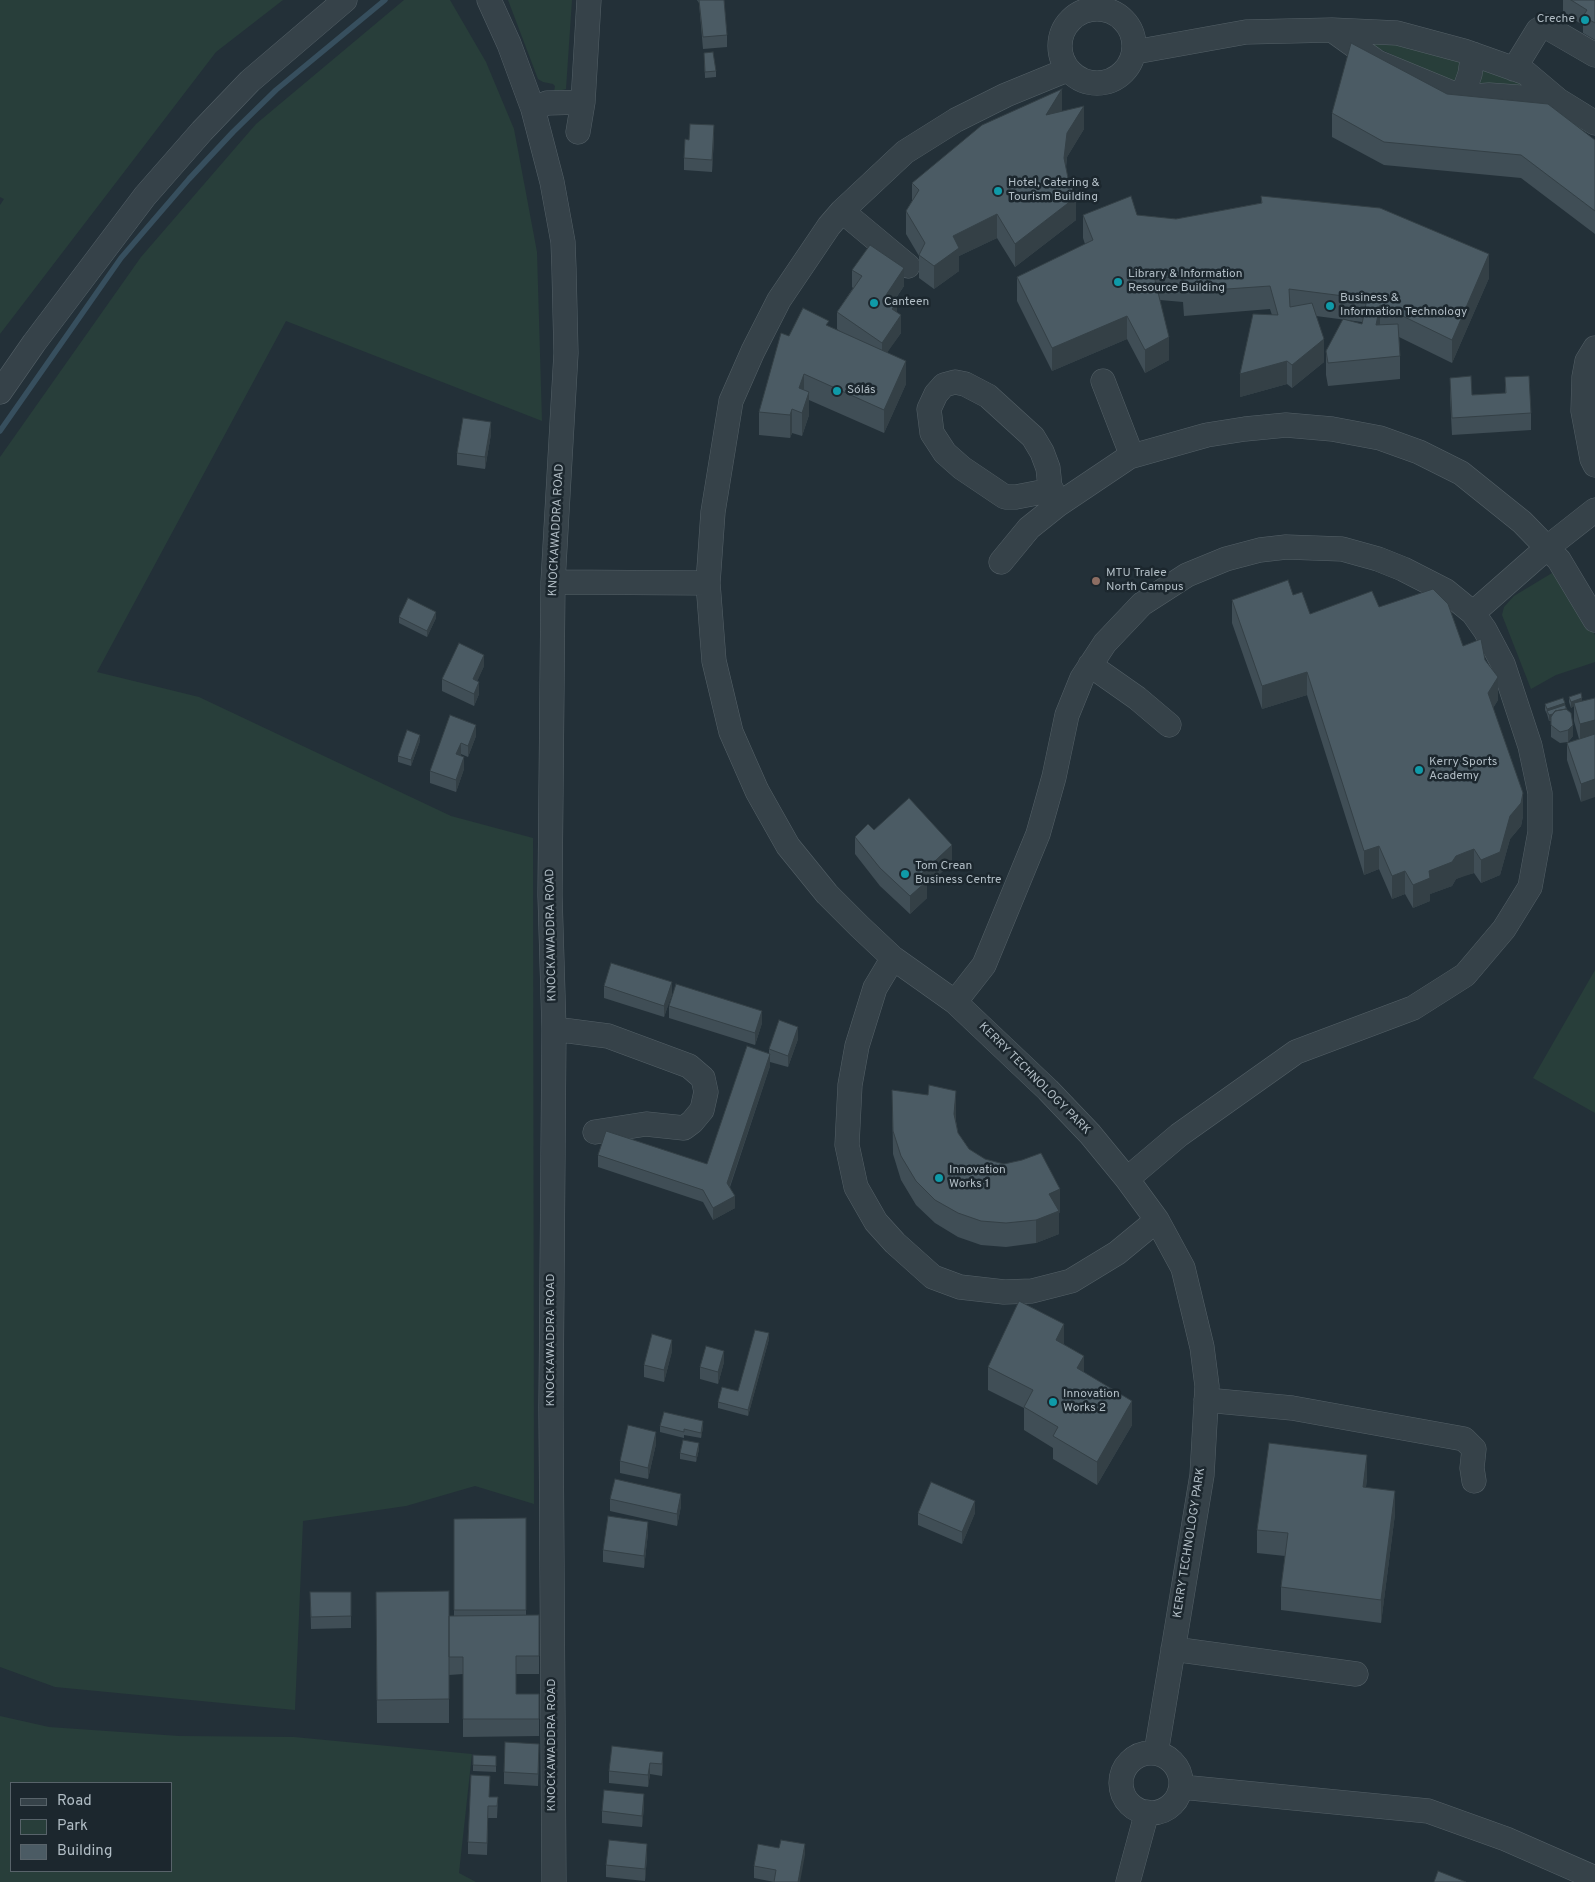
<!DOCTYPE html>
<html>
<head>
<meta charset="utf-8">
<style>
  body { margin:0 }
  #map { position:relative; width:1595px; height:1882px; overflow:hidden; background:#233038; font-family:Overpass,sans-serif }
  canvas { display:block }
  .legend { position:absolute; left:10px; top:1782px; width:162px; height:90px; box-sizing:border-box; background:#1c272e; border:1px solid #58636a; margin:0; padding:6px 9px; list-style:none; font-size:15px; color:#b1bdc5 }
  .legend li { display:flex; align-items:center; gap:10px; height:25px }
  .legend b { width:25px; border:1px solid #58636a }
</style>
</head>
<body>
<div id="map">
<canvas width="1595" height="1882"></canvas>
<ul class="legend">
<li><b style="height:6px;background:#364249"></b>Road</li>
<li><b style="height:14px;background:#283e3a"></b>Park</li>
<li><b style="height:14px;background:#4b5b64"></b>Building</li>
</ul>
</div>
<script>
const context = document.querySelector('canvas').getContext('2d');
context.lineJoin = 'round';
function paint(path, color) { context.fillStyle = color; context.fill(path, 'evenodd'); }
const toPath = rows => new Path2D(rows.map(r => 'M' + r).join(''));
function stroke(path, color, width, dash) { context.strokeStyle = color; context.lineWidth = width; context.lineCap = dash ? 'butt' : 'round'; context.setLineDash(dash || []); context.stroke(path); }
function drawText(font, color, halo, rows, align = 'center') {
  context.font = font + ' Overpass,sans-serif'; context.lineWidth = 5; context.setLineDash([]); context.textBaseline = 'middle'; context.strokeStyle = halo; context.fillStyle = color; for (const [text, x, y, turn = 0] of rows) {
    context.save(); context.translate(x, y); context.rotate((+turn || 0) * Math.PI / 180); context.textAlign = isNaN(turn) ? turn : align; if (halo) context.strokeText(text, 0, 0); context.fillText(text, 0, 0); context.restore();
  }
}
const green = toPath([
  [0,0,283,0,216,52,0,334,0,205,4,199,0,197],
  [404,0,450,0,486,62,514,129,537,252,542,421,286,321,97,672,199,697,451,816,533,838,534,1504,475,1486,406,1506,303,1521,295,1710,55,1687,0,1667,0,457,141,257,256,124],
  [508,0,572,0,566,89,554,92,555,86,553,84,543,82,538,79],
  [1352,36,1420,46,1461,62,1458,80,1453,81,1440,77],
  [1478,64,1537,88,1473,89],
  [1552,573,1560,577,1566,584,1595,635,1595,662,1556,675,1531,689,1502,615,1504,607,1514,596],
  [1595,970,1595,1113,1533,1078],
  [0,1716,49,1727,179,1736,294,1737,472,1754,459,1873,476,1882,0,1882],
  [11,1783,171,1783,171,1871,11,1871]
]);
const stream = toPath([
  [0,431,121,258,189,179,233,132,276,90,385,0]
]);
const minor = toPath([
  [489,0,509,44,533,109,552,182,563,242,564,269,566,353,553,582,550,895,554,1029,551,1407,554,1882],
  '1060 46a37 37 0 1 1 74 0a37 37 0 1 1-74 0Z',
  [1332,30,1397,33,1464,51,1526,73,1558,100],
  [1135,52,1246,32,1332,30,1377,62,1462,97,1489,95,1558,100,1595,123],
  [1514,69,1538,30,1545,26,1595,55],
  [1067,70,1006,95,956,120,905,152,842,211,829,226,779,300,753,351,731,401,713,512,708,583,714,661,731,732,757,791,788,846,827,894,859,926,893,958,955,1002,1048,1090,1090,1134,1127,1179,1157,1220,1183,1268,1202,1347,1207,1386,1202,1475,1156,1753],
  [1462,97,1470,74,1473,54],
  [533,109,547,103,583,102],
  [578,132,583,102,589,0],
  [842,211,908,266],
  [1595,348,1587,361,1584,377,1583,411,1592,459,1595,465],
  [1103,381,1132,456],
  [0,392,34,343,145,196,202,131,250,81,345,0],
  [1052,490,1016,497,1005,497,962,468,945,453,932,433,929,409,936,394,944,385,955,382,965,384,988,396,1033,437,1042,452,1048,468,1050,487,1059,504],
  [1001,562,1029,528,1059,504,1129,457,1207,435,1245,429,1286,425,1332,429,1380,438,1419,452,1461,473,1522,522,1559,560,1595,620],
  [553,582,708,583],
  [1473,613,1548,547,1595,510],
  [1090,665,1137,698,1169,725],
  [893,958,875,988,857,1046,850,1085,847,1145,856,1187,876,1222,895,1243,933,1277,960,1287,1004,1292,1032,1291,1071,1281,1117,1253,1157,1220],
  [955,1002,984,965,1038,834,1054,777,1067,715,1082,678,1105,643,1142,604,1187,575,1226,559,1260,550,1286,547,1342,549,1378,559,1403,569,1446,591,1473,613,1485,630,1503,664,1530,746,1540,793,1540,832,1530,887,1504,929,1465,975,1413,1008,1296,1052,1179,1135,1127,1179],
  [554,1029,608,1036,689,1066,703,1078,706,1092,702,1110,692,1122,684,1128,646,1124,595,1132],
  [1206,1400,1292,1408,1464,1439,1474,1449,1472,1468,1474,1481],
  [1173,1649,1356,1674],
  '1121 1783a30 30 0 1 1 60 0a30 30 0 1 1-60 0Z',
  [1181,1787,1428,1811,1506,1839,1595,1878],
  [1128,1882,1147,1812]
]);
const wall = toPath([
  [697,0,724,0,727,35,727,47,703,49,699,3],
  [1563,0,1595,0,1595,40,1583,33,1583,25,1563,13],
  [704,53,716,71,716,77,705,78],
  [1447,94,1595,140,1595,234,1521,178,1384,165,1332,137,1332,113],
  [1062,111,1084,129,1067,157,1066,168,1076,220,1015,267,997,238,959,256,959,271,934,289,919,278,919,256,906,234,906,211,912,201,912,183],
  [714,137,712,172,684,170,684,158,689,140],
  [1261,196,1489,278,1452,363,1399,337,1400,356,1400,379,1328,386,1326,375,1326,351,1362,324,1362,322,1316,316,1324,362,1292,388,1287,384,1240,397,1272,315,1270,309,1184,316,1183,302,1160,300,1169,360,1145,373,1127,339,1052,371,1017,301,1017,277,1085,244,1083,238,1083,215,1137,215,1176,219,1261,203],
  [852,270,904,286,894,301,901,333,887,352,906,384,884,433,809,400,809,415,802,436,792,433,790,438,759,435,759,412,789,336,829,327,841,332,837,329,837,312,853,288,852,287],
  [1505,377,1531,413,1531,430,1452,435,1450,396,1450,378,1472,395,1505,393],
  [491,434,485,469,457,465,457,453],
  [1293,595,1310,614,1379,607,1463,646,1485,660,1498,700,1493,708,1523,816,1521,826,1510,839,1500,875,1481,883,1474,873,1466,875,1456,879,1452,886,1430,894,1430,901,1413,908,1405,894,1392,899,1379,869,1364,875,1307,695,1262,709,1232,623,1232,600],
  [399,617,436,618,427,637,399,623],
  [484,666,477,681,479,694,474,706,442,691,442,679],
  [1569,697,1582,698,1581,802,1567,760,1567,743,1579,739,1574,721,1574,706,1571,708,1569,702],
  [1545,704,1565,706,1573,736,1568,742,1560,743,1551,737,1551,721,1549,721,1547,714,1545,710],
  [450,715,476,736,468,757,461,754,460,756,464,769,456,792,430,783,430,771],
  [420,741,411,766,398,762,398,756],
  [874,830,952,863,927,885,927,898,910,914,880,886,855,854,855,837],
  [604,986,672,994,664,1017,604,998],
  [669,1006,762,1023,755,1045,669,1018],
  [798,1039,788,1067,770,1062,770,1066,730,1187,735,1208,713,1220,703,1202,598,1167,598,1155,707,1164,769,1054,769,1049],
  [892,1090,956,1114,956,1121,958,1133,969,1149,1060,1212,1059,1213,1059,1234,1036,1243,1006,1247,981,1245,958,1237,935,1223,916,1205,901,1180,893,1154],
  [769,1339,748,1416,718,1408,718,1402,738,1391],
  [1064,1345,1084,1372,1132,1425,1097,1485,1053,1459,1053,1448,1024,1430,1024,1408,988,1390,988,1367],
  [672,1351,664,1382,644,1377,644,1365],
  [724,1362,718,1384,700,1379,700,1367],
  [660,1426,703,1427,701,1438,684,1435,684,1438,660,1432],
  [656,1444,648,1479,620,1473,620,1461],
  [699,1449,696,1462,680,1459,680,1453],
  [1367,1478,1366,1487,1395,1514,1381,1623,1281,1610,1281,1587,1285,1556,1257,1553,1257,1530],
  [610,1499,681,1506,677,1526,610,1511],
  [918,1513,975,1513,962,1544,918,1525],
  [526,1518,526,1615,539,1615,539,1674,516,1674,516,1694,539,1694,539,1736,463,1737,463,1674,449,1675,449,1723,377,1723,376,1592,449,1616,454,1616,454,1519],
  [648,1533,644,1568,603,1562,603,1550],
  [310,1592,351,1592,351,1628,311,1629],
  [612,1746,663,1763,662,1776,650,1774,648,1787,609,1783,609,1771],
  [473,1755,496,1756,496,1772,473,1771],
  [539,1756,538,1786,504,1784,504,1772],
  [490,1797,498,1797,497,1818,488,1818,487,1855,468,1854,468,1842],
  [644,1806,642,1827,602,1823,602,1811],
  [805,1855,774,1882,754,1878,754,1866],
  [647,1856,645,1881,606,1877,606,1865]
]);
const shadedWall = toPath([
  [1062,89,1062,113,1046,115],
  [1084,106,1084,129,1067,157,1064,182,1064,158,1067,133],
  [714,125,714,137,712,172,712,160],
  [1076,197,1076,220,1015,267,1015,244],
  [997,214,997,238,959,256,959,271,934,289,934,266,953,236],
  [1489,254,1489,278,1452,363,1452,340],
  [904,268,904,286,886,312,886,295],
  [897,303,897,320,892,309],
  [1380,305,1380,328,1376,325],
  [901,315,901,333,882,360,882,343],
  [1127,316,1127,339,1052,371,1052,348],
  [1169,337,1169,360,1145,373,1145,350],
  [1324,339,1324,362,1292,388,1292,365],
  [906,361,906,384,884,433,884,410],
  [1287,361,1287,384,1240,397,1240,374],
  [804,374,804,398,799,388],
  [809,392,809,415,802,436,802,413],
  [792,409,792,433,790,438,790,415],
  [491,422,491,434,485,469,485,457],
  [436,612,436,618,427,637,427,631],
  [484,655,484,666,473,691,473,679],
  [1307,672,1307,695,1262,709,1262,686],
  [1498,677,1498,700,1488,716,1488,693],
  [479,682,479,694,474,706,474,694],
  [1582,698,1582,704,1574,703,1574,706,1571,708,1571,702],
  [1565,703,1565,709,1547,711,1547,714,1547,709],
  [1567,710,1567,716,1549,721,1549,715],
  [1595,720,1595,738,1580,742,1580,724],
  [476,725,476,736,468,757,468,746],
  [1573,725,1573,736,1568,742,1568,730],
  [420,735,420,741,411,766,411,760],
  [461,743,461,754,456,766,456,754],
  [464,757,464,769,456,792,456,780],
  [1595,779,1595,797,1581,802,1581,784],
  [1523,793,1523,816,1521,826,1510,839,1500,875,1481,883,1481,860,1510,816],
  [952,845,952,863,927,885,927,898,910,914,910,896,921,874],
  [1379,846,1379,869,1364,875,1364,851],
  [1474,849,1474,873,1456,879,1452,886,1430,894,1430,901,1413,908,1413,885,1429,871,1456,856],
  [1405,871,1405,894,1392,899,1392,876],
  [672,982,672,994,664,1017,664,1006],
  [762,1011,762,1023,755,1045,755,1033],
  [798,1027,798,1039,788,1067,788,1056],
  [770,1054,770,1066,727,1194,727,1183],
  [956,1091,956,1114,954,1137,954,1114],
  [1060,1189,1060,1212,1059,1213,1059,1234,1036,1243,1036,1220,1049,1194],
  [735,1196,735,1208,713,1220,713,1208],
  [1064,1324,1064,1347,1056,1340],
  [769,1333,769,1339,748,1416,748,1410],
  [672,1340,672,1351,664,1382,664,1370],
  [724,1351,724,1362,718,1384,718,1372],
  [1084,1356,1084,1379,1077,1368],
  [1132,1401,1132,1425,1097,1485,1097,1462],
  [703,1421,703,1427,701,1438,701,1433],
  [656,1432,656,1444,648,1479,648,1468],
  [699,1443,699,1449,696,1462,696,1457],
  [1367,1455,1367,1478,1363,1510,1363,1487],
  [1395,1491,1395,1514,1381,1623,1381,1600],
  [681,1494,681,1506,677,1526,677,1514],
  [975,1501,975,1513,962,1544,962,1532],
  [648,1522,648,1533,644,1568,644,1556],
  [663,1752,663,1763,662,1776,662,1764],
  [650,1763,650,1774,648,1787,648,1775],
  [644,1794,644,1806,642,1827,642,1816],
  [647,1844,647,1856,645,1881,645,1869],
  [805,1844,805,1855,800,1882,798,1882]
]);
const building = toPath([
  [699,0,724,0,727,35,703,37,699,0],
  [1571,0,1595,0,1595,23,1583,16,1587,10,1571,0],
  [1351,43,1447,94,1548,104,1595,140,1595,211,1521,155,1384,142,1332,113,1351,43],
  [713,52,716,71,705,72,704,53,713,52],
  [1062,89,1046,115,1084,106,1067,133,1064,158,1068,178,1076,197,1015,244,997,214,953,236,959,248,934,266,919,255,925,243,906,211,919,190,912,183,982,125,1062,89],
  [690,124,714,125,712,160,684,158,685,139,689,140,690,124],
  [1131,196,1137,215,1176,219,1262,203,1261,196,1380,208,1489,254,1452,340,1380,305,1376,325,1398,324,1400,356,1328,363,1326,351,1343,319,1362,324,1367,299,1289,289,1290,307,1312,303,1324,339,1292,365,1287,361,1240,374,1253,314,1278,315,1270,286,1184,292,1183,279,1154,276,1169,337,1145,350,1127,316,1052,348,1017,277,1093,240,1083,215,1131,196],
  [870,245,904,268,886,295,897,303,892,309,901,315,882,343,837,312,862,276,852,270,870,245],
  [803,308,829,321,826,325,906,361,884,410,804,374,799,388,809,392,802,413,792,409,790,415,759,412,781,333,789,336,803,308],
  [1471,376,1472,395,1506,393,1505,377,1529,376,1531,413,1452,418,1450,378,1471,376],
  [463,418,491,422,485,457,457,453,463,418],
  [1288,580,1293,595,1302,592,1310,614,1372,591,1379,607,1433,589,1448,604,1463,646,1481,639,1485,660,1498,677,1488,693,1523,793,1521,803,1510,816,1500,852,1481,860,1474,849,1466,852,1456,856,1452,862,1429,871,1430,878,1413,885,1405,871,1392,876,1379,846,1364,851,1307,672,1262,686,1232,600,1288,580],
  [408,598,436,612,427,631,399,617,408,598],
  [459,643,484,655,473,679,479,682,474,694,442,679,459,643],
  [1581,693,1582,698,1571,702,1569,697,1581,693],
  [1563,698,1565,703,1547,709,1545,704,1563,698],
  [1595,698,1595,720,1580,724,1574,703,1595,698],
  [1565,705,1567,710,1566,709,1555,711,1553,714,1549,715,1547,711,1565,705],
  [1566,709,1571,713,1573,725,1568,730,1560,732,1551,725,1551,717,1555,711,1566,709],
  [450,715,476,725,468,746,461,743,456,754,464,757,456,780,430,771,450,715],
  [407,730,420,735,411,760,398,756,407,730],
  [1595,734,1595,779,1581,784,1567,743,1595,734],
  [909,798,952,845,921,874,927,881,910,896,880,868,855,837,868,824,874,830,909,798],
  [611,963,672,982,664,1006,604,986,611,963],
  [676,984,762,1011,755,1033,669,1006,676,984],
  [779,1020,798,1027,788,1056,769,1049,779,1020],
  [747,1046,770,1054,727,1183,735,1196,713,1208,703,1190,598,1155,606,1131,707,1164,747,1046],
  [929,1085,956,1091,954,1114,958,1133,969,1149,985,1159,1004,1164,1022,1160,1041,1153,1060,1189,1049,1194,1059,1211,1036,1220,1006,1223,981,1221,958,1213,935,1200,916,1181,901,1156,893,1131,892,1090,928,1095,929,1085],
  [1019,1301,1064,1324,1056,1340,1084,1356,1077,1368,1132,1401,1097,1462,1053,1436,1058,1427,1024,1407,1033,1390,988,1367,1019,1301],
  [755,1330,769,1333,748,1410,718,1402,722,1387,738,1391,755,1330],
  [652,1334,672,1340,664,1370,644,1365,652,1334],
  [706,1346,724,1351,718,1372,700,1367,706,1346],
  [664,1412,703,1421,701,1433,684,1429,684,1432,660,1426,664,1412],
  [628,1425,656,1432,648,1468,620,1461,628,1425],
  [683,1440,699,1443,696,1457,680,1453,683,1440],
  [1269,1443,1367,1455,1363,1487,1395,1491,1381,1600,1281,1587,1288,1533,1257,1530,1269,1443],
  [615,1479,681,1494,677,1514,610,1499,615,1479],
  [931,1482,975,1501,962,1532,918,1513,931,1482],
  [608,1516,648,1522,644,1556,603,1550,608,1516],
  [526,1518,526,1610,454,1610,454,1519,526,1518],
  [449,1591,449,1699,377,1700,376,1592,449,1591],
  [310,1592,351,1592,351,1616,311,1617,310,1592],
  [539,1615,539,1656,516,1656,516,1694,539,1694,539,1719,463,1719,463,1657,449,1657,449,1616,539,1615],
  [505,1742,539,1744,538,1774,504,1772,505,1742],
  [612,1746,663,1752,662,1764,650,1763,648,1775,609,1771,612,1746],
  [473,1755,496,1756,496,1766,473,1765,473,1755],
  [471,1775,490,1776,489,1797,498,1797,497,1806,488,1806,487,1843,468,1842,471,1775],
  [604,1790,644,1794,642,1816,602,1811,604,1790],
  [609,1840,647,1844,645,1869,606,1865,609,1840],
  [781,1840,805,1844,798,1882,774,1882,776,1870,754,1866,758,1844,779,1848,781,1840],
  [1438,1871,1466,1882,1434,1882,1438,1871]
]);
const markers = [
  [1585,20,5,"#0f9aa8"],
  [998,191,5,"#0f9aa8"],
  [1118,282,5,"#0f9aa8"],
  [874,303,5,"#0f9aa8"],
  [1330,306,5,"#0f9aa8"],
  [837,391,5,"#0f9aa8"],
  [1096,581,5,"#8d6e63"],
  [1419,770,5,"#0f9aa8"],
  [905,874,5,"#0f9aa8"],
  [939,1178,5,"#0f9aa8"],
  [1053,1402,5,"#0f9aa8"]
];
const poiNames = [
  ["Creche",1575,20,"right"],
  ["Hotel, Catering &",1008,184],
  ["Tourism Building",1008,198],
  ["Library & Information",1128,275],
  ["Resource Building",1128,289],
  ["Business &",1340,299],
  ["Information Technology",1340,313],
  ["Canteen",884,303],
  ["Sólás",847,391],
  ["MTU Tralee",1106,574],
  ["North Campus",1106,588],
  ["Kerry Sports",1429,763],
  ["Academy",1429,777],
  ["Tom Crean",915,867],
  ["Business Centre",915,881],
  ["Innovation",949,1171],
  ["Works 1",949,1185],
  ["Innovation",1063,1395],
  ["Works 2",1063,1409]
];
const streetNames = [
  ["KNOCKAWADDRA ROAD",557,530,-87],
  ["KNOCKAWADDRA ROAD",552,935,-91],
  ["KERRY TECHNOLOGY PARK",1034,1079,45],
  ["KNOCKAWADDRA ROAD",552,1340,-90],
  ["KERRY TECHNOLOGY PARK",1190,1543,-81],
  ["KNOCKAWADDRA ROAD",553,1745,-90]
];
paint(green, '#283e3a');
stroke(stream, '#374f5e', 5.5);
stroke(minor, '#546067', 25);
stroke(minor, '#364249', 24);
paint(wall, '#404e56');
paint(shadedWall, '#344046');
paint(building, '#4b5b64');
stroke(building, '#344046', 1);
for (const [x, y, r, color] of markers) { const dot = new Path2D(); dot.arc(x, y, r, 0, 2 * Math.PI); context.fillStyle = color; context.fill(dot); stroke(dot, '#1c272e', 2); }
drawText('12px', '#b1bdc5', '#1c272e', poiNames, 'left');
drawText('12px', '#b1bdc5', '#1c272e', streetNames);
</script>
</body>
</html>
